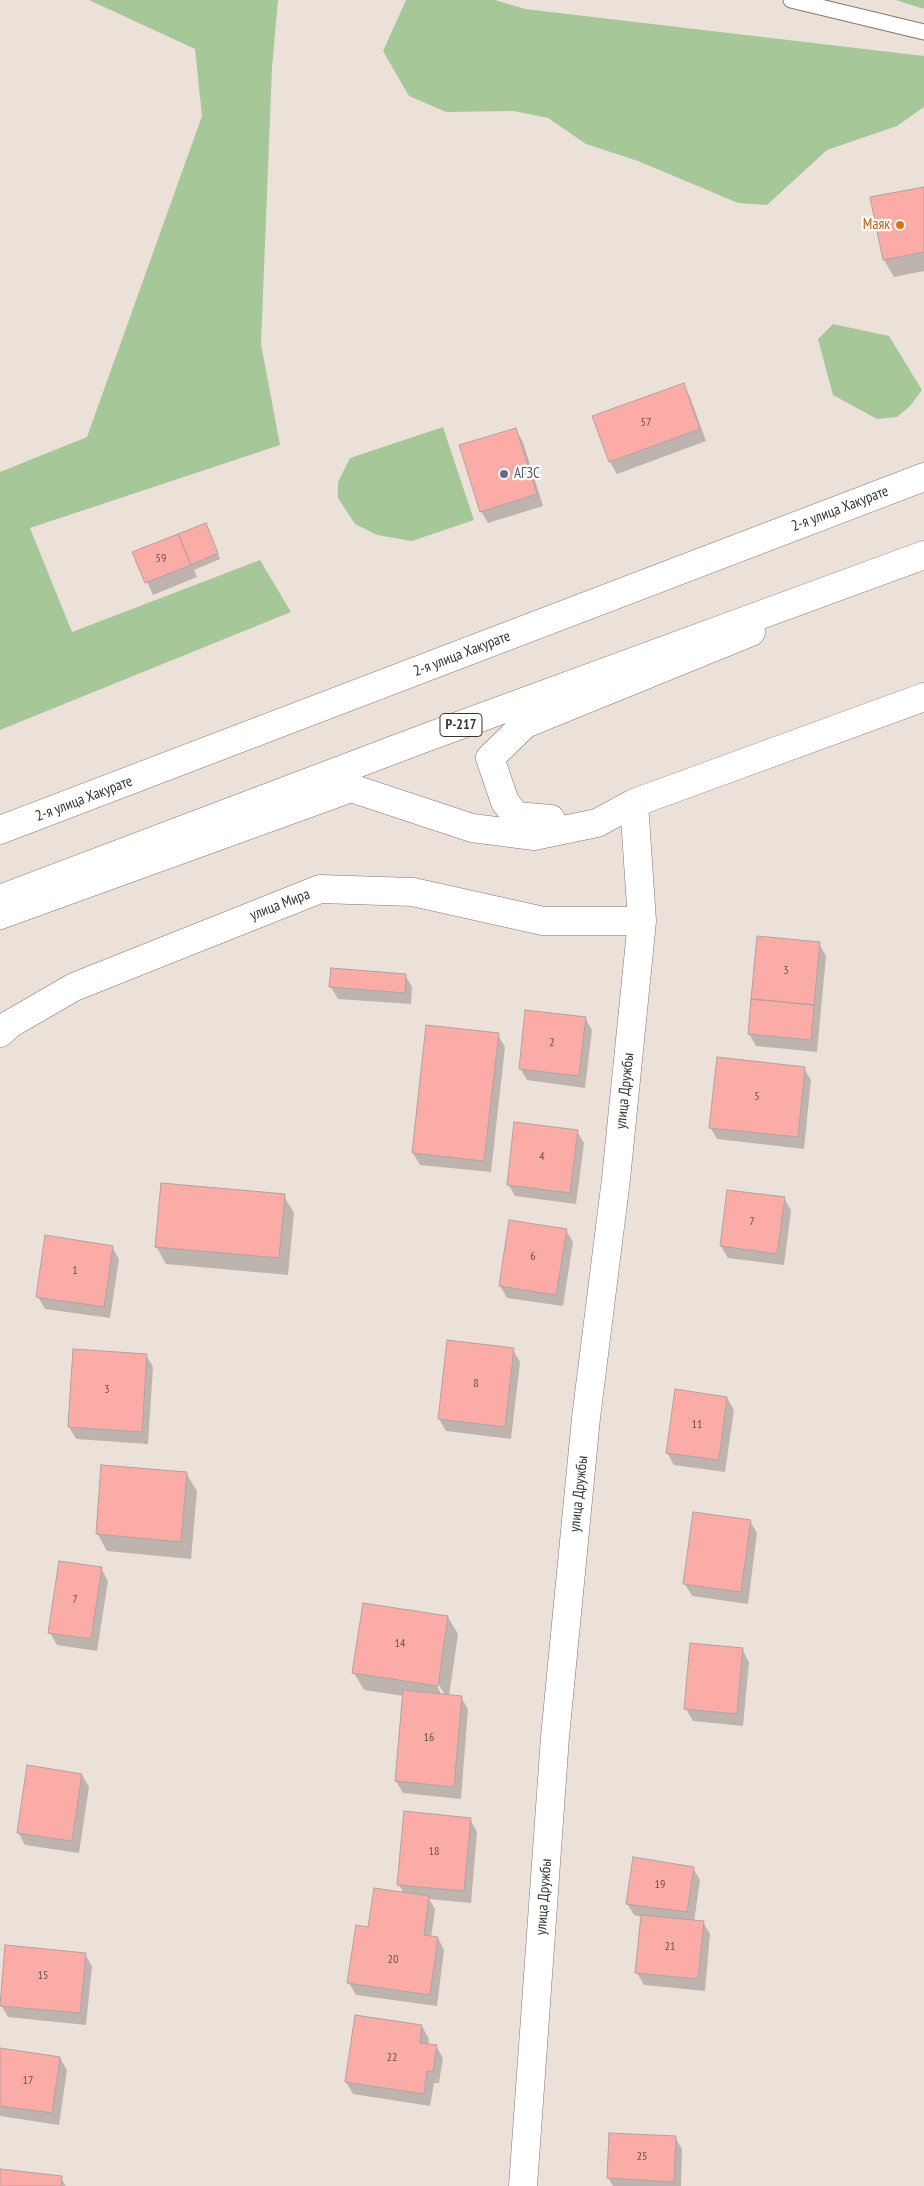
<!DOCTYPE html>
<html>
<head>
<meta charset="utf-8">
<style>
  body { margin:0 }
  canvas { display:block; background:#ece1d9 }
</style>
</head>
<body>
<canvas width="924" height="2186"></canvas>
<script>
const context = document.querySelector('canvas').getContext('2d');
context.lineJoin = 'round';
function paint(path, color) { context.fillStyle = color; context.fill(path, 'evenodd'); }
const toPath = rows => new Path2D(rows.map(r => 'M' + r).join(''));
function stroke(path, color, width, dash) { context.strokeStyle = color; context.lineWidth = width; context.lineCap = dash ? 'butt' : 'round'; context.setLineDash(dash || []); context.stroke(path); }
function drawText(font, color, halo, rows, align = 'center') {
  context.font = font + ' "PT Sans Narrow",sans-serif'; context.lineWidth = 4.5; context.setLineDash([]); context.textBaseline = 'middle'; context.strokeStyle = halo; context.fillStyle = color; for (const [text, x, y, turn = 0] of rows) {
    context.save(); context.translate(x, y); context.rotate((+turn || 0) * Math.PI / 180); context.textAlign = isNaN(turn) ? turn : align; if (halo) context.strokeText(text, 0, 0); context.fillText(text, 0, 0); context.restore();
  }
}
const green = toPath([
  [89,0,278,0,272,68,261,344,280,445,30,528,72,632,260,560,291,612,0,730,0,472,87,437,202,116,195,49],
  [406,0,495,0,525,9,924,56,924,107,897,126,827,150,767,205,738,203,638,161,586,144,548,118,513,111,446,112,409,96,383,51],
  [896,0,924,0,924,9],
  [833,324,889,336,922,390,910,406,897,417,877,419,833,395,818,339],
  [443,427,474,520,412,541,377,535,355,524,338,498,338,482,350,458]
]);
const shadow = toPath([
  [924,188,924,271,894,277,884,260],
  [683,385,690,397,706,441,617,474,610,462],
  [516,430,523,442,543,506,488,523,481,511],
  [209,530,220,559,194,570,197,577,153,595,134,553],
  [819,944,826,956,817,1052,756,1046,749,1034],
  [405,975,412,987,411,1004,338,999,331,987],
  [585,1018,592,1030,585,1088,527,1080,520,1068],
  [498,1035,505,1047,491,1172,420,1165,413,1153],
  [804,1068,811,1080,804,1149,717,1139,710,1127],
  [577,1131,584,1143,576,1204,515,1196,508,1184],
  [284,1196,294,1213,288,1275,166,1264,156,1246],
  [784,1198,791,1210,784,1265,728,1258,721,1246],
  [566,1230,573,1242,563,1306,507,1298,500,1286],
  [112,1247,119,1259,110,1318,45,1309,38,1297],
  [513,1350,520,1362,511,1439,446,1431,439,1419],
  [146,1355,153,1367,148,1444,76,1439,69,1427],
  [727,1398,734,1410,725,1472,674,1465,667,1453],
  [186,1473,197,1491,191,1559,107,1551,97,1533],
  [750,1521,757,1533,748,1604,692,1596,685,1584],
  [101,1568,108,1581,97,1651,57,1645,50,1633],
  [448,1617,458,1634,449,1696,461,1697,468,1709,461,1799,403,1793,396,1781,404,1696,364,1690,354,1673],
  [436,1680,445,1695,442,1695,434,1681],
  [691,1645,742,1649,749,1662,743,1726,693,1721,686,1709],
  [82,1775,89,1787,79,1853,25,1845,18,1832],
  [470,1819,477,1832,471,1903,429,1899,435,1909,431,1938,438,1938,444,1950,437,2006,356,1995,349,1983,369,1929,404,1894,399,1885],
  [693,1868,700,1880,694,1922,703,1922,710,1934,705,1991,644,1985,637,1973,642,1917,634,1915,627,1903],
  [85,1954,92,1966,86,2025,8,2017,1,2005],
  [422,2026,429,2039,428,2045,436,2046,443,2058,439,2083,434,2083,430,2106,353,2094,346,2082],
  [0,2049,60,2058,67,2070,59,2125,0,2116],
  [611,2134,675,2137,682,2149,681,2186,613,2186,608,2178],
  [0,2170,61,2178,66,2186,0,2186]
]);
const building = toPath([
  [924,187,924,252,883,260,870,197,924,187],
  [684,383,700,429,609,462,592,416,684,383],
  [516,428,537,494,480,512,459,445,516,428],
  [206,523,218,553,191,565,178,534,206,523],
  [178,534,191,565,145,583,132,552,178,534],
  [757,936,820,942,814,1005,751,999,757,936],
  [331,968,406,974,405,993,329,987,331,968],
  [751,999,814,1005,811,1040,748,1034,751,999],
  [525,1010,586,1017,579,1076,519,1069,525,1010],
  [426,1025,499,1033,484,1161,412,1153,426,1025],
  [717,1057,805,1067,798,1137,709,1128,717,1057],
  [514,1122,578,1130,570,1193,507,1185,514,1122],
  [161,1183,285,1194,279,1258,155,1247,161,1183],
  [727,1190,785,1197,777,1254,720,1246,727,1190],
  [509,1220,567,1229,556,1295,499,1286,509,1220],
  [45,1235,113,1246,104,1307,36,1297,45,1235],
  [447,1340,514,1348,505,1427,438,1419,447,1340],
  [73,1349,147,1354,142,1432,68,1427,73,1349],
  [675,1389,727,1397,719,1460,666,1453,675,1389],
  [101,1465,187,1472,181,1542,96,1534,101,1465],
  [693,1512,751,1520,741,1592,683,1584,693,1512],
  [59,1561,102,1567,91,1639,48,1633,59,1561],
  [363,1603,448,1616,438,1686,352,1673,363,1603],
  [690,1643,743,1648,737,1714,684,1709,690,1643],
  [403,1690,462,1696,454,1787,395,1781,403,1690],
  [27,1765,82,1774,72,1841,17,1833,27,1765],
  [404,1811,471,1818,464,1891,397,1885,404,1811],
  [633,1857,694,1867,687,1912,626,1904,633,1857],
  [374,1888,429,1896,424,1935,438,1937,430,1995,347,1983,356,1925,368,1927,374,1888],
  [641,1915,704,1921,698,1979,635,1973,641,1915],
  [5,1945,86,1953,80,2013,0,2006,5,1945],
  [355,2015,422,2025,420,2043,437,2045,433,2072,427,2071,424,2094,345,2082,355,2015],
  [0,2048,60,2057,52,2113,0,2106,0,2048],
  [609,2133,676,2136,674,2182,607,2178,609,2133],
  [0,2169,62,2176,61,2186,0,2186,0,2169]
]);
const lane = toPath([
  [791,0,924,32]
]);
const street = toPath([
  [551,819,516,816,505,802,490,758,525,724,751,632],
  [0,915,351,788,472,828,534,836,597,823,634,803,924,697],
  [0,1033,10,1024,74,987,320,889,413,892,543,921,642,921],
  [523,2186,555,1737,586,1418,616,1179,642,921,634,803]
]);
const primary = toPath([
  [0,830,924,477],
  [0,899,425,738,924,555]
]);
const markers = [
  [900,225,5,"#e8710a"],
  [504,474,5,"#5c6f8a"]
];
const numberNames = [
  ["57",646,423],
  ["59",161,559],
  ["3",786,971],
  ["2",552,1043],
  ["5",757,1097],
  ["4",542,1157],
  ["7",752,1222],
  ["6",533,1257],
  ["1",75,1271],
  ["8",476,1384],
  ["3",107,1390],
  ["11",697,1425],
  ["7",75,1600],
  ["14",400,1644],
  ["16",429,1738],
  ["18",434,1852],
  ["19",660,1885],
  ["21",670,1947],
  ["20",393,1960],
  ["15",43,1976],
  ["22",392,2058],
  ["17",28,2081],
  ["25",642,2157]
];
const shields = [
  [461,725,42]
];
const shieldNames = [
  ["Р-217",461,725]
];
const foodNames = [
  ["Маяк",890,225]
];
const serviceNames = [
  ["АГЗС",514,474]
];
const streetNames = [
  ["2-я улица Хакурате",840,509,-21],
  ["2-я улица Хакурате",462,654,-21],
  ["2-я улица Хакурате",84,799,-21],
  ["улица Мира",280,905,-21],
  ["улица Дружбы",625,1091,-84],
  ["улица Дружбы",579,1494,-84],
  ["улица Дружбы",544,1897,-86]
];
paint(green, '#a6c899');
paint(shadow, '#0003');
paint(building, '#fcaca7');
stroke(building, '#b0a2a1', 1);
stroke(lane, '#817870', 17);
stroke(street, '#817870', 29);
stroke(primary, '#817870', 29);
stroke(lane, '#fff', 15);
stroke(street, '#fff', 28);
stroke(primary, '#fff', 28);
for (const [x, y, r, color] of markers) { const dot = new Path2D(); dot.arc(x, y, r, 0, 2 * Math.PI); context.fillStyle = color; context.fill(dot); stroke(dot, '#fff', 2); }
drawText('12px', '#69524e', null, numberNames);
for (const [x, y, w] of shields) { const box = new Path2D(); box.roundRect(x - w / 2, y - 11.5, w, 23, 4); context.fillStyle = '#fff'; context.fill(box); stroke(box, '#383430', 1); }
drawText('bold 14px', '#383430', null, shieldNames);
drawText('15px', '#c56008', '#fff', foodNames, 'right');
drawText('15px', '#4e5e75', '#fff', serviceNames, 'left');
drawText('15px', '#383430', '#fff', streetNames);
</script>
</body>
</html>
